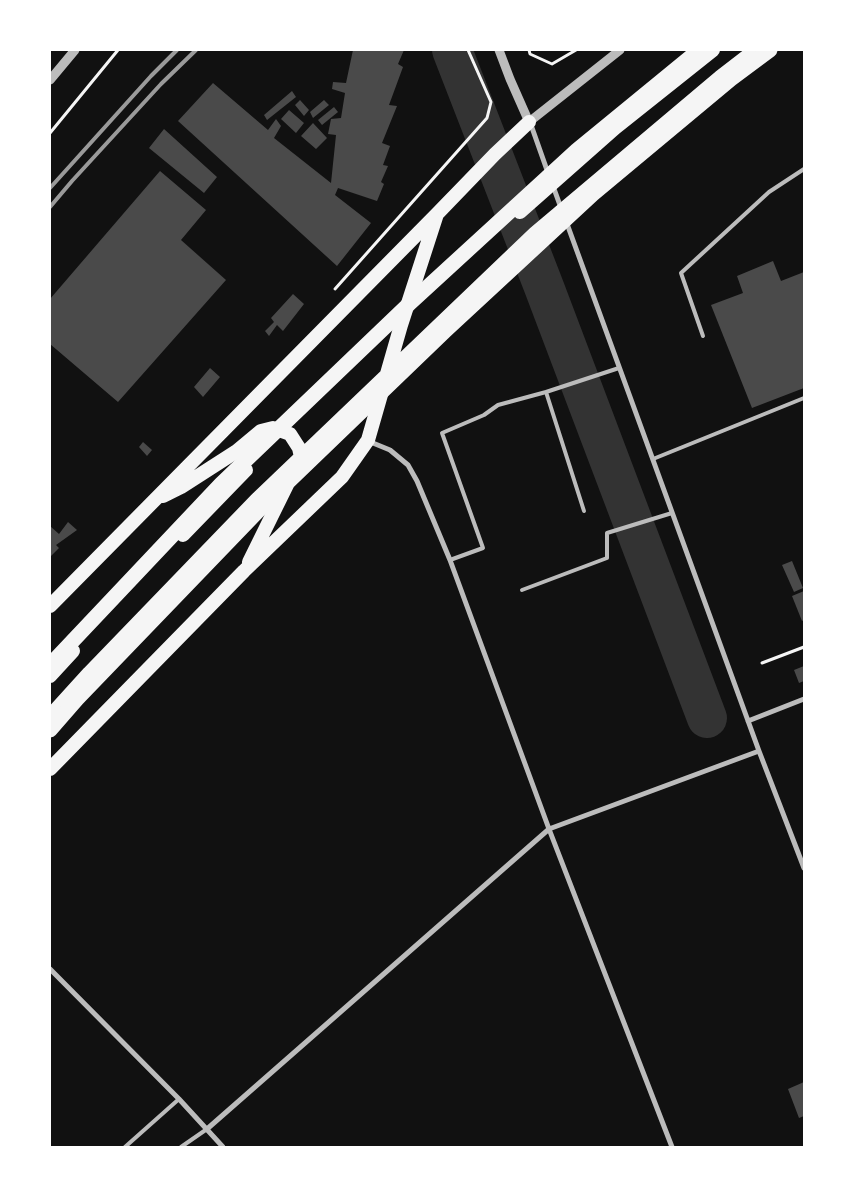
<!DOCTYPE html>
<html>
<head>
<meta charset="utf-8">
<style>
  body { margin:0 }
  #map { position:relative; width:854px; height:1197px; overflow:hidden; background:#111; font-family:Raleway,sans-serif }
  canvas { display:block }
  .frame { position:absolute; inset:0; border:51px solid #fff; pointer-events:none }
</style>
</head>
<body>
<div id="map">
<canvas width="854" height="1197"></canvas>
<div class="frame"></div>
</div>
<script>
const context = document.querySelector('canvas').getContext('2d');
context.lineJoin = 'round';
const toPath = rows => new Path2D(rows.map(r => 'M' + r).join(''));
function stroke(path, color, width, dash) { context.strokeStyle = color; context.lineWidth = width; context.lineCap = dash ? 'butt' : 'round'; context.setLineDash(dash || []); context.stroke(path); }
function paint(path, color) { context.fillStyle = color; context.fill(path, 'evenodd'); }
const river = toPath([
  [452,50,544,287,707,718]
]);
const building = toPath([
  [353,50,404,50,398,64,403,67,389,105,397,106,382,143,390,146,383,165,388,166,381,182,384,184,377,201,338,188,335,195,371,223,337,266,178,121,213,83,268,130,276,119,281,126,274,138,331,183,336,135,328,134,331,119,341,118,345,93,332,89,333,82,346,83],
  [292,91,296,97,267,120,264,115],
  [300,100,309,110,304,116,295,105],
  [324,100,329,105,313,118,310,112],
  [334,107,338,112,322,125,318,120],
  [289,110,304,123,296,133,281,119],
  [313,123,327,138,316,149,301,136],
  [164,129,217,177,204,193,149,148],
  [160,171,206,210,181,240,226,280,118,402,50,344,50,299],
  [773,261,781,281,804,272,804,388,752,408,711,305,743,293,737,276],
  [293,294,304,304,283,331,277,325,269,336,265,331,274,322,271,318],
  [210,368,220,377,203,397,194,387],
  [143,442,152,450,147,456,139,447],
  [68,522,77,530,56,545,59,548,50,557,50,526,59,534],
  [792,561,803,588,794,592,782,565],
  [804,591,804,620,802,621,792,596],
  [804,666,804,681,799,683,794,670],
  [804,1082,804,1116,799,1118,788,1089]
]);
const path = toPath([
  [529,50,530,54,552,64,576,50],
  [50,133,118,50],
  [335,289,487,118,491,102,468,50],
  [762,663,804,647]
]);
const service = toPath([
  [703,336,681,273,769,192,804,169],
  [653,459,804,398],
  [584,511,546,392,619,368],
  [450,560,483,548,442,433,484,415,498,405,546,392],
  [522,590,607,558,607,533,672,513],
  [125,1147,179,1099],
  [181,1147,207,1129]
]);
const minor = toPath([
  [530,122,548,173],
  [553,186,561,208],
  [566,221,759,751,804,868],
  [368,441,390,450,408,465,417,481,450,560,549,829,672,1147],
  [748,721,804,699],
  [50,969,179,1099,223,1147],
  [207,1129,549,829,759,751]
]);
const tertiary = toPath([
  [499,50,510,79,529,122,620,50],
  [50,80,75,50]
]);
const trunk = toPath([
  [520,212,615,128,713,50],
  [163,496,181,487,237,451,261,431,273,428,290,434,299,448,301,457,298,464],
  [183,535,246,470],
  [249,562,287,485],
  [50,606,437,214,495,154,529,122],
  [50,676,73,651],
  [50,716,89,673,256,500,535,233,720,77,755,50],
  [50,769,244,571,342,477,368,440,401,325,437,214]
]);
const motorway = toPath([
  [50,665,221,484,409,304,577,150,699,50],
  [50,730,77,699,260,509,446,330,593,194,731,79,770,50]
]);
const rail = toPath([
  [50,188,151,76,177,50],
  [50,207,72,181,161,84,196,50]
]);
stroke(river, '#333', 40);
paint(building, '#4a4a4a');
stroke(path, '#f5f5f5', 3);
stroke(service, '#bcbcbc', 4);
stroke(minor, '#bcbcbc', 5);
stroke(tertiary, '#bcbcbc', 9);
stroke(trunk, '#f5f5f5', 14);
stroke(motorway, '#f5f5f5', 15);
stroke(rail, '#9a9a9a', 4);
</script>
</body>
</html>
